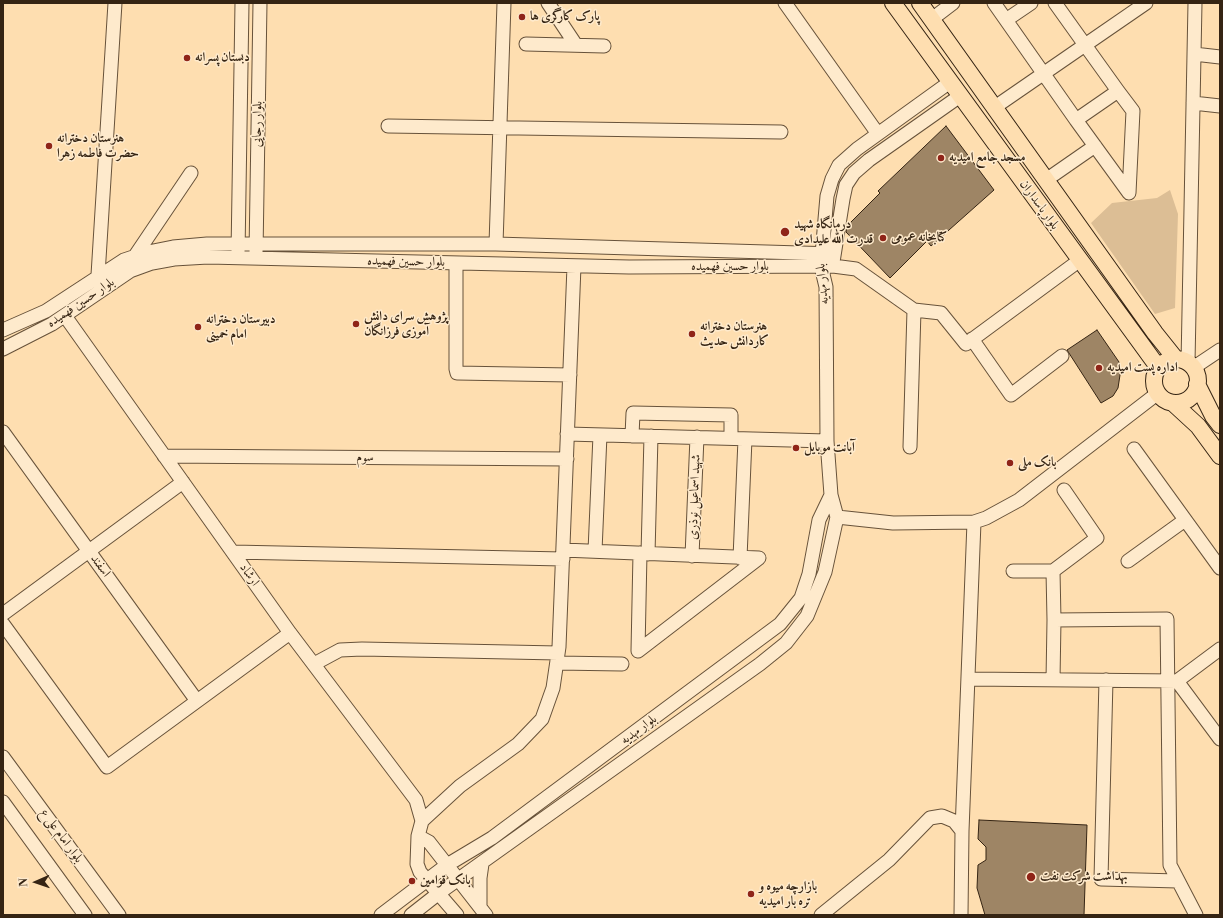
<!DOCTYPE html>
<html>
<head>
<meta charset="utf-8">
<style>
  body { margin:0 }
  #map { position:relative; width:1223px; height:918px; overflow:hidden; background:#fedeb0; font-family:"Libre Bodoni",serif }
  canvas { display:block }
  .frame { position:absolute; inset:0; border:4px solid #352413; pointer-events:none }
  .north { position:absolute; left:16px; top:862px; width:40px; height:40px; -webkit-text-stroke:3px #feeacc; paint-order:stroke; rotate:268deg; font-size:11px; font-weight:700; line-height:16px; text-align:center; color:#352413 }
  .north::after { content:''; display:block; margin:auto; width:14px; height:18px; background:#352413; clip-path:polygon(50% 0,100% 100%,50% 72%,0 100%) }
</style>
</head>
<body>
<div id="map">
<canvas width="1223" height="918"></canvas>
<div class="frame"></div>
<div class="north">N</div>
</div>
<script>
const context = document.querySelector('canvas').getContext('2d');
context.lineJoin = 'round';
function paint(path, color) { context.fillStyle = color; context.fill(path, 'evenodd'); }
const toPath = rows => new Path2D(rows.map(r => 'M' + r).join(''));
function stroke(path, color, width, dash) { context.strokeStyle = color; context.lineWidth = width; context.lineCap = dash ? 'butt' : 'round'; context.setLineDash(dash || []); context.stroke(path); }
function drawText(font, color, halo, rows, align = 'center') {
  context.font = font + ' "Libre Bodoni",Amiri,serif'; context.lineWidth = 3; context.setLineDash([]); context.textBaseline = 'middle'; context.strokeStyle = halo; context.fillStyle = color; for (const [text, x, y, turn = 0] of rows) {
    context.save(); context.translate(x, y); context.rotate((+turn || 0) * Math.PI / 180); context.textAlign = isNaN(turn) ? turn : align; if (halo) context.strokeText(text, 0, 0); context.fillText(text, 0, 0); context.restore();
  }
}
const green = toPath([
  [1170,190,1178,214,1175,308,1155,314,1091,223,1112,203,1157,198]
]);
const building = toPath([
  [946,126,994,190,931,246,927,241,890,278,846,232,847,226,880,193,878,191,946,126],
  [1097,330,1119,362,1120,375,1118,388,1113,396,1101,403,1067,350,1097,330],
  [979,820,1087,825,1084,915,985,915,977,888,978,865,986,860,986,847,978,839,979,820]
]);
const minor = toPath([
  [548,3,576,45],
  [785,3,878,134],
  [994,3,1076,120],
  [1055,3,1085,45,1146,3],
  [932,19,953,3],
  [1006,20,1031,3],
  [526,44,604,46],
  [1194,54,1220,57],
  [1193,103,1220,106],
  [995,107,1085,45,1118,91,1133,111,1129,193,1076,120,1118,91],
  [388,126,781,132],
  [1046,180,1095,146],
  [496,244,504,3],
  [238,253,242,3],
  [256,253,260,3],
  [135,256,191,173],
  [833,262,843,199,846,185,854,173,869,160,960,96],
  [456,263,456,369,457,373,570,375],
  [98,275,115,3],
  [914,310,941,313,966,344,1080,260],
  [65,316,290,633,416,800,422,821,418,836,417,864,420,872,457,915],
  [3,330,46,311,124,260,148,252,173,247,207,244,496,244,834,254],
  [972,339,1011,395,1062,356],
  [3,349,52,324,130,271,152,263,174,259,208,257,629,267,833,266,856,269,914,310,910,447],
  [1188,363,1195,3],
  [1193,368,1220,350],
  [3,432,197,701],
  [567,434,827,441],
  [632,436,633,413,731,415,731,438],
  [1134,449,1220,568],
  [164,456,567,459],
  [837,517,893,523,974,522,986,518,1019,500,1158,393],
  [563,550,759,558,638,651,640,553],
  [595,551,600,435],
  [233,552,563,559],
  [648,554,651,436],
  [692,556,697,437],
  [740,558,745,439],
  [1128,561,1185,520],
  [1013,571,1053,571],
  [3,614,183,482],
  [1054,620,1053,571,1097,538,1064,490],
  [3,624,107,767,290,633],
  [557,663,622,664],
  [314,664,340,650,362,649,558,653],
  [968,679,1177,681,1220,649],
  [1053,680,1054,620,1167,619,1170,865,1196,915],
  [1106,680,1101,879,1178,881],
  [1177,681,1220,739],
  [3,757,119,915],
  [3,802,85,915],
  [422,821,460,786,518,744,542,719,553,688,559,647,574,266],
  [418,836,429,842,486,915],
  [480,907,480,878,482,864],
  [381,915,447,865,492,838,780,624,801,598,809,574,819,520,831,495],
  [411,915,439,893,760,664,786,643,807,616,825,572,837,517,831,495,827,441,826,287,821,266,827,196,832,179,839,165,857,149,950,82],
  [821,915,889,860,930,818,942,816,954,821,962,831],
  [961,915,962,831,974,522]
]);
const major = toPath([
  [893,3,1158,367],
  [920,3,1155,333,1175,358],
  '1154 381a22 22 0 1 1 44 0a22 22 0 1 1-44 0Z',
  [1197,384,1213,416,1220,425],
  [1173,403,1198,426,1220,456]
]);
const markers = [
  [522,17,4,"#8f2418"],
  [187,58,4,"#8f2418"],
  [49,146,4,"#8f2418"],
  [941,158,4,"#8f2418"],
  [785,232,5,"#8f2418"],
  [883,238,4,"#8f2418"],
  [356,324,4,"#8f2418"],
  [198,327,4,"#8f2418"],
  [692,334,4,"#8f2418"],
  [1099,368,4,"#8f2418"],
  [796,448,4,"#8f2418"],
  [1010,463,4,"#8f2418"],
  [1031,877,5,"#8f2418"],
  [412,881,4,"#8f2418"],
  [751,894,4,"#8f2418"]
];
const poiNames = [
  ["پارک کارگری ها",530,17],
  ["دبستان پسرانه",195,58],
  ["هنرستان دخترانه",57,139],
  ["حضرت فاطمه زهرا",57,154],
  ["مسجد جامع امیدیه",949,158],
  ["درمانگاه شهید",794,225],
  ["قدرت الله علیدادی",794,240],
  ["کتابخانه عمومی",891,238],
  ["پژوهش سرای دانش",364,317],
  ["آموزی فرزانگان",364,332],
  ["دبیرستان دخترانه",206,320],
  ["امام خمینی",206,335],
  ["هنرستان دخترانه",700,327],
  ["کاردانش حدیث",700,342],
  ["اداره پست امیدیه",1107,368],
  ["آبانت موبایل",804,448],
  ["بانک ملی",1018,463],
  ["بهداشت شرکت نفت",1040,877],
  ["بانک قوامین",420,881],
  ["بازارچه میوه و",759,887],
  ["تره بار امیدیه",759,902]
];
const streetNames = [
  ["بلوار رجایی",258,124,-89],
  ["بلوار پاسداران",1039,205,54],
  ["بلوار حسین فهمیده",406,262,1],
  ["بلوار حسین فهمیده",730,267],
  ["بلوار مهدیه",823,284,-95],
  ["بلوار حسین فهمیده",81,303,-34],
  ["سوم",365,458],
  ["شهید اسماعیل نوذری",695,497,-88],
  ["اسفند",100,566,54],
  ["ارشاد",249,575,55],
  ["بلوار مهدیه",639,730,-36],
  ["بلوار امام علی ع",61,836,54]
];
paint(green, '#dcbe95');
paint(building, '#9e8565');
stroke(building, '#352413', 1);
stroke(minor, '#67523a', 15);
stroke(major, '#352413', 18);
stroke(minor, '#feeacc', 13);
stroke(major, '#fedeb0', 16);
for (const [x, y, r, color] of markers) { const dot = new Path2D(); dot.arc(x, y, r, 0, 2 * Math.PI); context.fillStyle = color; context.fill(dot); stroke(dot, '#feeacc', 1.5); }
drawText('bold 13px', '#352413', '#feeacc', poiNames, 'left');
drawText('13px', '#352413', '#feeacc', streetNames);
</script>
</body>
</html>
